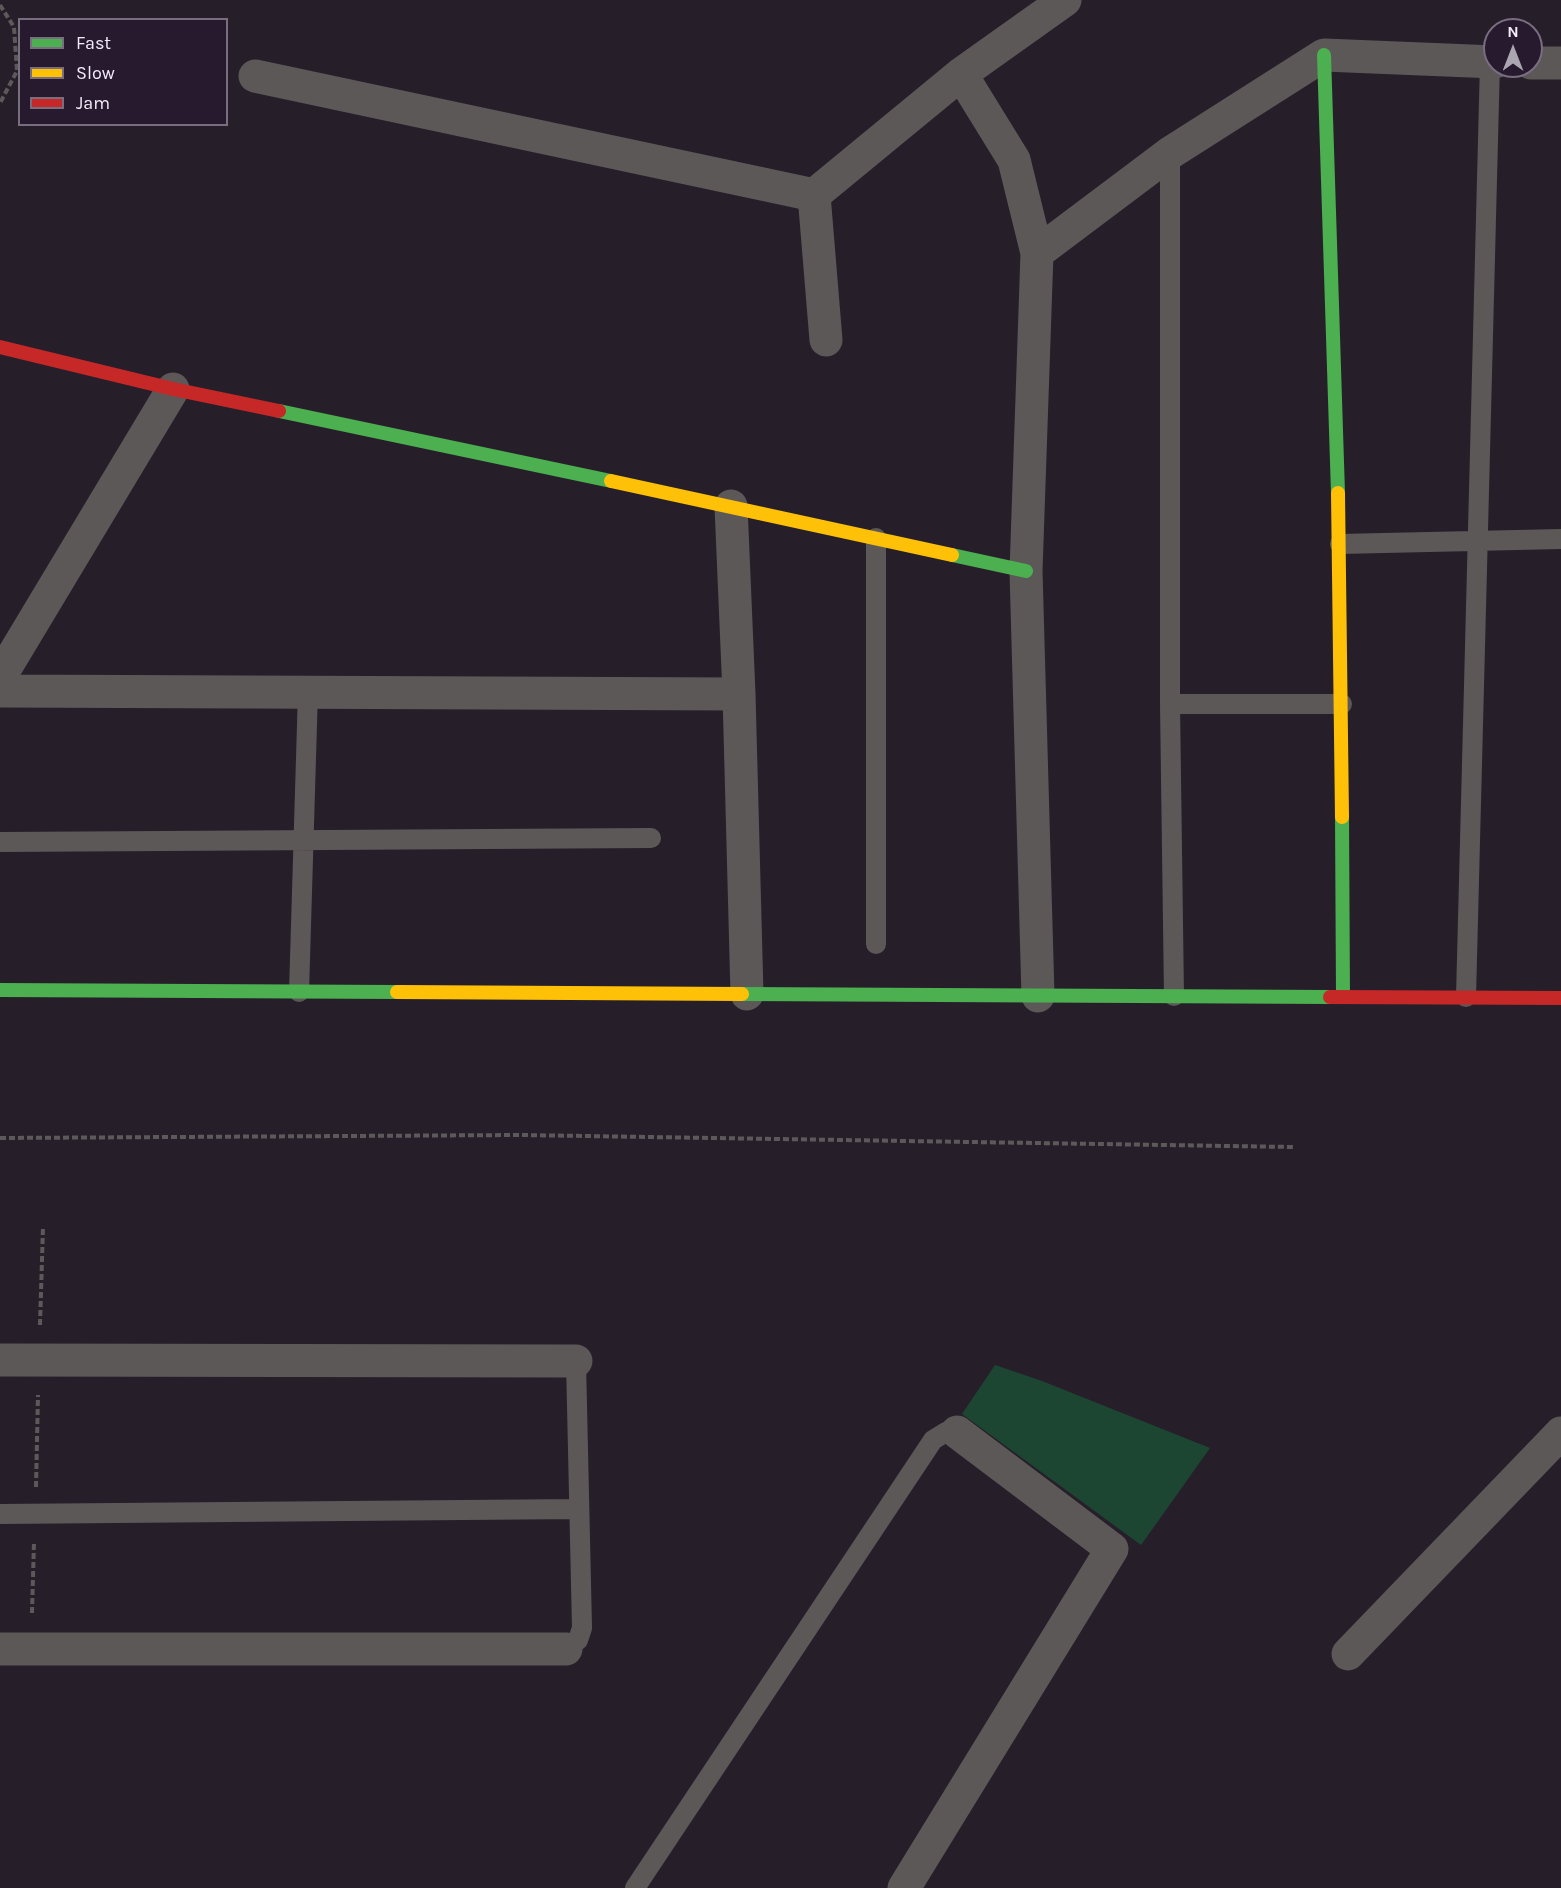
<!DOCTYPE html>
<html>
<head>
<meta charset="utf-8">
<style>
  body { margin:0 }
  #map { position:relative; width:1561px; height:1888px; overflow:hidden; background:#261f2a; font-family:Karla,sans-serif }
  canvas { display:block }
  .legend { position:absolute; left:18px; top:18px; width:210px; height:108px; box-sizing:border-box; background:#271a2f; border:2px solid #796e80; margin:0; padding:8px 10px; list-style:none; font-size:18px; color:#f3ebf9 }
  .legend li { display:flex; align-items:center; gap:12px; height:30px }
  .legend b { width:30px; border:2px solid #796e80 }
  .north { position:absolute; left:1483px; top:18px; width:60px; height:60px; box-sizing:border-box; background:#271a2f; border:2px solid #796e80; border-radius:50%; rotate:0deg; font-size:16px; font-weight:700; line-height:24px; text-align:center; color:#f3ebf9 }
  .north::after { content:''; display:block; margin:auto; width:21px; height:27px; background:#aba4b1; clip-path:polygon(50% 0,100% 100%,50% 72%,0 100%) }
</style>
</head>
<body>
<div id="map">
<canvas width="1561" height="1888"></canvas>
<ul class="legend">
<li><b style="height:8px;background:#4caf50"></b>Fast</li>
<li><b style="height:8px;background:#ffc107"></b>Slow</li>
<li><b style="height:8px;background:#c62828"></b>Jam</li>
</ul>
<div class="north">N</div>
</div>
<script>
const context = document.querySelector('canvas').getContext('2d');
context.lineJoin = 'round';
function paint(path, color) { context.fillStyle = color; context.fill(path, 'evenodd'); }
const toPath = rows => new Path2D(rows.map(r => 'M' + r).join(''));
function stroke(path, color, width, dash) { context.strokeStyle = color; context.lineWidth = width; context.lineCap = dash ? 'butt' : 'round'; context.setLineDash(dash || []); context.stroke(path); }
const green = toPath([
  [995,1365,1042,1381,1210,1448,1141,1545,962,1414]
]);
const path = toPath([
  [0,5,14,27,17,71,0,103],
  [0,1138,520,1135,1293,1147],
  [40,1325,43,1227],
  [36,1487,38,1395],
  [32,1613,34,1542]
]);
const lane = toPath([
  [1170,153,1170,704,1174,996],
  [876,538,876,944],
  [1340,544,1561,539],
  [1170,704,1342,704],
  [0,842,651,838],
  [299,992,308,691],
  [1466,997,1490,62],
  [0,1514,579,1509],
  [566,1649,578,1640,582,1628,576,1361],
  [635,1888,933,1440,946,1432,957,1432]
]);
const street = toPath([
  [1531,63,1561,63],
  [961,74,1014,160,1037,253,1026,571,1038,996],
  [255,76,814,195],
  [814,195,961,74,1065,0],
  [814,195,826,340],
  [1037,253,1170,153,1324,55,1495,62],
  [731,506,739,694,747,994],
  [0,677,173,389],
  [0,691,739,694],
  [0,1360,576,1361],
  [0,1649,566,1649],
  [1348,1654,1561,1433],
  [904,1888,1112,1549,957,1432]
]);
const fast = toPath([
  [1324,55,1338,493],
  [279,411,611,481],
  [952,555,1026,571],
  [1342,817,1343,997],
  [0,990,397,992],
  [742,994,1330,997]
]);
const slow = toPath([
  [611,481,952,555],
  [1338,493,1342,817],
  [397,992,742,994]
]);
const jam = toPath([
  [0,347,173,389,279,411],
  [1330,997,1561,998]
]);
paint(green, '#1d4632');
stroke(path, '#5d595b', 4, [6, 3]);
stroke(lane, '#5d5858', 20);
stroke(street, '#5d5858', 33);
stroke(fast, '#4caf50', 14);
stroke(slow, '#ffc107', 14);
stroke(jam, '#c62828', 14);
</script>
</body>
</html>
